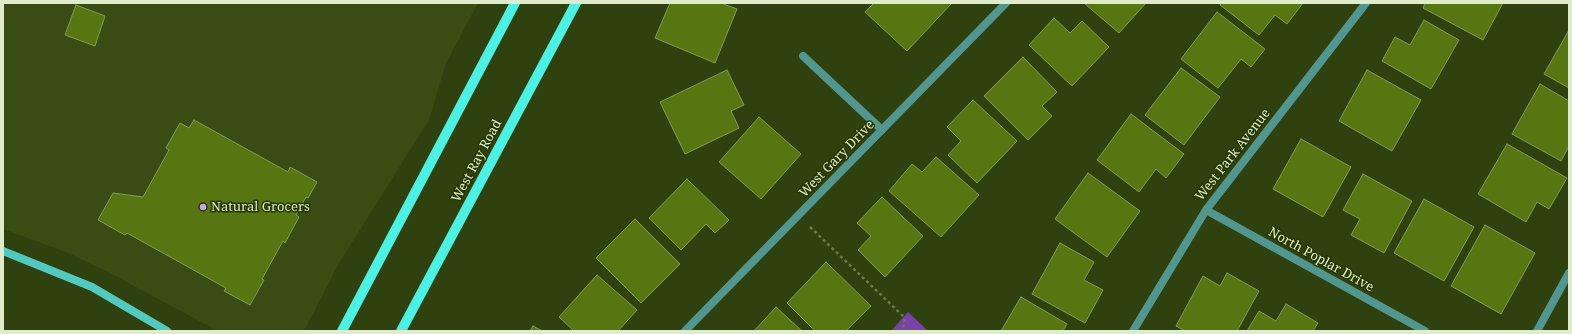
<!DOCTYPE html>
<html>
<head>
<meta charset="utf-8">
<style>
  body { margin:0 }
  #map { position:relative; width:1572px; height:334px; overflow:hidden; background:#304110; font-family:"Noto Serif",serif }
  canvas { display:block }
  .frame { position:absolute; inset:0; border:4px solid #deeccb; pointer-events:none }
</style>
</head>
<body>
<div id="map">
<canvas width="1572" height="334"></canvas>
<div class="frame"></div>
</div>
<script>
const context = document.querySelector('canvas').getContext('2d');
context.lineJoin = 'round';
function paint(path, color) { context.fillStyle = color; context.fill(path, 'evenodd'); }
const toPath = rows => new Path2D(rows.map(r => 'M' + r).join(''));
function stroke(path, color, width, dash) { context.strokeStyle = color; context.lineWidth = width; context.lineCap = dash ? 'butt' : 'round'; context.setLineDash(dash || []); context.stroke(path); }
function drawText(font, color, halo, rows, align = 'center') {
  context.font = font + ' "Noto Serif",serif'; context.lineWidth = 3; context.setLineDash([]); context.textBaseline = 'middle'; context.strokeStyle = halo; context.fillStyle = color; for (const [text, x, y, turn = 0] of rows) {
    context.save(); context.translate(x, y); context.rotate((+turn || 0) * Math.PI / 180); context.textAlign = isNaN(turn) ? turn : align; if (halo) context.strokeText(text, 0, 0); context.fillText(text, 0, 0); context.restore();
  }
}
const built = toPath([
  [3,3,478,3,446,63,429,120,339,263,304,331,218,331,108,272,66,252,3,229]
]);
const green = toPath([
  [908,312,928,331,891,331]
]);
const building = toPath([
  [670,3,721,3,737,9,715,63,655,38,670,3],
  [874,3,952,3,907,51,865,12,874,3],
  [1084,3,1146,3,1119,33,1084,3],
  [1221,3,1303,3,1287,24,1275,15,1259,35,1220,5,1221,3],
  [1425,3,1503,3,1483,40,1423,8,1425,3],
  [76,5,105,16,95,46,65,35,76,5],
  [1217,12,1265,49,1251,67,1241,59,1218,88,1181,59,1217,12],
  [1054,18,1070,33,1082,21,1109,47,1072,86,1029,45,1054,18],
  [1424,20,1459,40,1431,89,1382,61,1395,37,1410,45,1424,20],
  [1569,30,1569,88,1544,74,1569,30],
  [1023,57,1057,92,1042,106,1052,116,1028,140,984,96,1023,57],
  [1181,68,1220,97,1184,145,1145,115,1181,68],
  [727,70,744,105,731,111,739,128,685,154,660,102,727,70],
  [1367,70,1421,100,1392,151,1339,121,1367,70],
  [1540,84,1569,101,1569,146,1561,161,1512,134,1540,84],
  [973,100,1017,141,977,183,948,155,961,141,947,127,973,100],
  [1131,114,1184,154,1166,178,1156,169,1139,192,1097,160,1131,114],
  [759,117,801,154,761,199,719,162,759,117],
  [194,120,288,172,290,167,317,182,308,198,306,197,296,215,299,217,285,243,283,241,262,279,264,280,250,305,224,291,226,288,127,233,125,235,98,220,113,193,143,197,169,150,166,148,180,123,189,128,194,120],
  [1301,139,1351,167,1323,217,1273,189,1301,139],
  [1507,144,1567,178,1549,209,1537,202,1526,222,1478,194,1507,144],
  [936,157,979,195,941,237,889,191,912,164,922,172,936,157],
  [1088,173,1140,211,1107,257,1055,219,1088,173],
  [1363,174,1412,201,1384,253,1351,235,1360,219,1343,210,1363,174],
  [687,179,729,220,715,233,706,224,681,250,649,218,687,179],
  [882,197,923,236,885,277,858,250,871,236,857,223,882,197],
  [1424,199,1474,227,1444,281,1394,253,1424,199],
  [635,219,680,264,641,303,596,258,635,219],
  [1485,225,1535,253,1501,314,1451,286,1485,225],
  [1060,243,1094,262,1084,280,1103,290,1085,323,1032,294,1060,243],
  [826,262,871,306,846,331,815,331,787,303,826,262],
  [1227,273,1259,291,1237,331,1185,331,1176,326,1203,276,1220,286,1227,273],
  [597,275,637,310,618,331,574,331,559,317,597,275],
  [1021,297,1067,324,1063,331,1001,331,1021,297],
  [1286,304,1318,323,1313,331,1247,331,1259,311,1276,321,1286,304],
  [776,307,802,331,754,331,776,307],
  [533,326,542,331,530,331,533,326]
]);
const path = toPath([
  [810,227,904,317,905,323,901,331]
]);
const street = toPath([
  [803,56,882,130],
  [1206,210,1425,331],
  [685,331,1006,3],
  [1133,331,1206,210,1366,3],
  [1537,331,1569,273]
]);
const secondary = toPath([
  [3,251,92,287,167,331]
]);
const primary = toPath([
  [342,331,515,3],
  [401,331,576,3]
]);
const markers = [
  [203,207,4,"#c9a5ee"]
];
const streetNames = [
  ["West Park Avenue",1233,155,-52],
  ["West Gary Drive",837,159,-46],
  ["West Ray Road",477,161,-62],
  ["North Poplar Drive",1321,260,29]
];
const poiNames = [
  ["Natural Grocers",211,207]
];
paint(built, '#394c14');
paint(green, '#7943a6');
paint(building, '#577612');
stroke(building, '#819b5a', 1);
stroke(path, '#6a7a4e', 2.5, [3, 3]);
stroke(street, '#51968f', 8);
stroke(secondary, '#52c9be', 8);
stroke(primary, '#4df1e3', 10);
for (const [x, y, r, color] of markers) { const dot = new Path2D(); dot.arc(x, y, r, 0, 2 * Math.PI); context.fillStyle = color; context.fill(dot); stroke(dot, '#263703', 1.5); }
drawText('13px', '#deeccb', '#263703', streetNames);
drawText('13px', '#deeccb', '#263703', poiNames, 'left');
</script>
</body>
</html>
